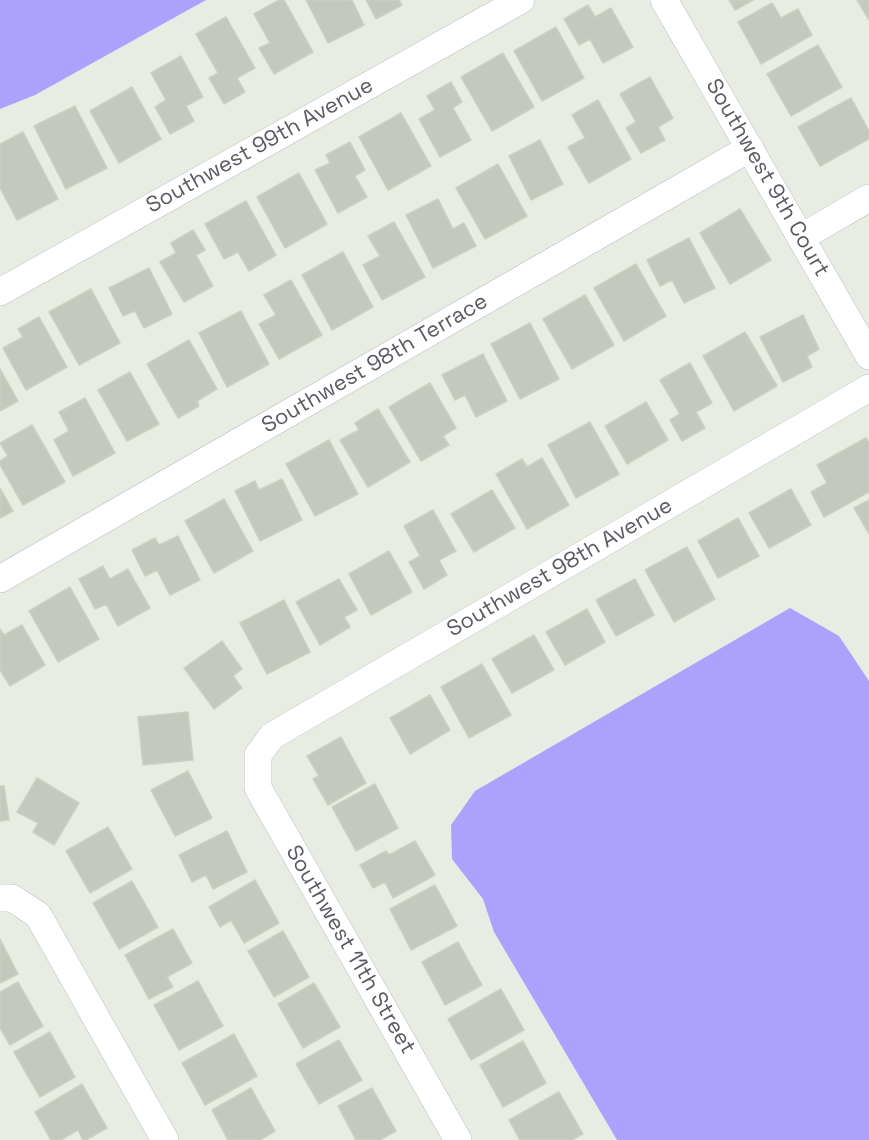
<!DOCTYPE html>
<html>
<head>
<meta charset="utf-8">
<style>
  body { margin:0 }
  canvas { display:block; background:#e7ede2 }
</style>
</head>
<body>
<canvas width="869" height="1140"></canvas>
<script>
const context = document.querySelector('canvas').getContext('2d');
context.lineJoin = 'round';
function paint(path, color) { context.fillStyle = color; context.fill(path, 'evenodd'); }
const toPath = rows => new Path2D(rows.map(r => 'M' + r).join(''));
function stroke(path, color, width, dash) { context.strokeStyle = color; context.lineWidth = width; context.lineCap = dash ? 'butt' : 'round'; context.setLineDash(dash || []); context.stroke(path); }
function drawText(font, color, halo, rows, align = 'center') {
  context.font = font + ' "Space Grotesk",sans-serif'; context.lineWidth = 4.5; context.setLineDash([]); context.textBaseline = 'middle'; context.strokeStyle = halo; context.fillStyle = color; for (const [text, x, y, turn = 0] of rows) {
    context.save(); context.translate(x, y); context.rotate((+turn || 0) * Math.PI / 180); context.textAlign = isNaN(turn) ? turn : align; if (halo) context.strokeText(text, 0, 0); context.fillText(text, 0, 0); context.restore();
  }
}
const water = toPath([
  [0,0,206,0,35,95,0,109],
  [790,608,839,636,869,681,869,1140,617,1140,494,932,483,899,452,859,451,825,475,791]
]);
const building = toPath([
  [279,0,284,0,313,52,274,74,259,48,270,43,254,14,279,0],
  [306,0,352,0,364,25,328,43,306,0],
  [366,0,399,0,402,5,376,19,366,0],
  [729,0,753,0,735,10,729,0],
  [857,0,869,0,869,20,857,0],
  [772,3,781,18,798,9,812,35,761,64,738,22,772,3],
  [588,5,595,17,611,8,633,47,603,63,590,39,579,45,564,19,588,5],
  [226,17,255,68,237,78,245,92,224,104,209,78,218,73,196,34,226,17],
  [556,27,584,78,542,101,514,51,556,27],
  [818,45,842,87,791,116,767,74,818,45],
  [503,53,534,107,492,131,461,77,503,53],
  [181,56,203,97,186,106,194,121,170,134,155,107,166,100,151,73,181,56],
  [650,77,673,118,658,127,665,140,641,153,626,128,636,122,620,94,650,77],
  [451,82,462,102,453,108,471,140,440,157,419,119,435,110,427,96,451,82],
  [132,87,161,139,119,163,90,111,132,87],
  [851,98,869,131,869,139,820,166,798,127,851,98],
  [598,100,631,159,589,183,568,147,585,138,572,115,598,100],
  [75,106,107,168,66,189,34,126,75,106],
  [401,113,431,166,388,190,359,137,401,113],
  [23,132,58,199,17,220,0,188,0,144,23,132],
  [540,140,563,184,531,200,509,156,540,140],
  [350,142,365,170,355,176,367,197,338,213,315,170,330,163,326,155,350,142],
  [498,164,527,216,485,239,456,188,498,164],
  [299,173,327,224,285,248,257,197,299,173],
  [438,199,453,229,464,223,476,246,433,268,406,215,438,199],
  [246,201,276,255,249,271,238,252,224,259,205,224,246,201],
  [740,209,771,260,730,284,700,233,740,209],
  [394,222,425,277,382,300,363,265,380,256,368,236,394,222],
  [193,230,205,250,196,255,213,286,184,302,160,262,176,253,171,243,193,230],
  [689,238,715,288,684,303,672,280,660,286,647,260,689,238],
  [343,252,373,307,332,330,302,275,343,252],
  [636,264,666,316,624,341,594,288,636,264],
  [149,268,172,314,144,328,135,311,123,316,109,288,149,268],
  [291,280,322,335,279,359,259,324,276,315,264,295,291,280],
  [91,289,120,343,79,365,49,312,91,289],
  [585,295,614,345,572,369,543,319,585,295],
  [241,311,269,364,227,387,199,333,241,311],
  [803,315,819,349,807,356,812,367,783,382,760,337,803,315],
  [39,317,67,367,26,390,3,348,23,337,18,329,39,317],
  [530,323,559,379,520,399,491,344,530,323],
  [745,332,777,386,734,411,703,356,745,332],
  [189,340,217,389,197,401,199,406,178,418,147,364,189,340],
  [483,354,507,401,476,417,465,395,455,400,442,375,483,354],
  [690,363,712,403,696,412,705,428,682,441,670,420,680,414,660,380,690,363],
  [0,369,18,401,0,411,0,369],
  [130,372,159,424,127,441,98,390,130,372],
  [430,383,456,428,443,436,449,445,421,461,389,407,430,383],
  [85,398,115,453,73,476,54,440,69,431,59,412,85,398],
  [646,402,668,440,627,464,605,426,646,402],
  [378,409,410,462,368,487,340,440,359,430,355,423,378,409],
  [590,422,619,474,576,498,548,445,590,422],
  [32,425,65,482,23,505,0,465,0,461,8,456,0,443,32,425],
  [866,438,869,443,869,492,824,517,811,492,827,483,817,465,866,438],
  [329,440,358,494,315,516,286,464,329,440],
  [542,458,569,505,527,529,496,474,522,459,527,467,542,458],
  [282,479,302,520,260,541,235,491,255,481,259,490,282,479],
  [0,488,13,511,0,518,0,488],
  [791,489,811,525,769,548,749,513,791,489],
  [492,490,515,528,474,552,451,514,492,490],
  [224,499,253,551,214,573,185,521,224,499],
  [869,500,869,534,854,508,869,500],
  [433,510,456,551,439,560,447,575,424,589,409,562,420,556,404,526,433,510],
  [738,518,759,556,718,578,698,541,738,518],
  [178,536,200,580,170,595,157,570,145,576,132,550,155,538,159,545,178,536],
  [687,547,715,599,674,622,645,570,687,547],
  [389,551,412,592,371,615,349,574,389,551],
  [103,566,110,579,128,569,150,608,118,626,106,604,95,609,79,579,103,566],
  [339,579,357,610,344,617,350,627,320,645,296,602,339,579],
  [635,579,654,615,616,636,596,600,635,579],
  [70,587,99,639,58,662,29,611,70,587],
  [284,600,310,652,267,674,240,623,284,600],
  [587,609,605,642,565,665,546,632,587,609],
  [22,625,45,665,10,686,0,670,0,629,4,635,22,625],
  [534,635,554,670,512,693,492,659,534,635],
  [222,641,242,669,233,676,242,688,214,709,184,668,222,641],
  [482,664,511,715,469,738,441,687,482,664],
  [430,695,450,730,410,754,390,718,430,695],
  [188,712,193,760,143,765,138,717,188,712],
  [341,737,366,783,328,805,313,779,319,776,307,756,341,737],
  [188,771,212,818,175,836,151,790,188,771],
  [37,778,79,803,54,845,33,832,38,823,17,812,37,778],
  [375,784,398,828,356,851,332,807,375,784],
  [0,786,4,786,9,820,0,821,0,786],
  [108,827,132,869,90,893,66,851,108,827],
  [227,831,247,872,213,889,206,875,192,882,179,855,227,831],
  [415,841,435,875,393,898,385,882,373,888,360,865,386,851,389,855,415,841],
  [255,880,279,923,244,943,231,920,220,927,209,907,255,880],
  [132,881,158,927,119,949,93,903,132,881],
  [435,885,457,926,411,950,390,909,435,885],
  [173,929,192,963,167,977,173,987,149,999,125,955,173,929],
  [283,931,309,977,274,997,248,951,283,931],
  [0,939,18,974,0,983,0,939],
  [458,942,482,985,445,1005,422,962,458,942],
  [198,981,223,1026,179,1050,154,1005,198,981],
  [18,982,43,1026,10,1045,0,1028,0,992,18,982],
  [314,983,340,1027,303,1048,278,1004,314,983],
  [501,989,524,1030,471,1060,448,1019,501,989],
  [50,1032,75,1077,40,1097,14,1052,50,1032],
  [234,1034,257,1076,205,1105,182,1063,234,1034],
  [339,1040,362,1080,319,1104,296,1064,339,1040],
  [523,1041,546,1083,503,1107,480,1065,523,1041],
  [82,1084,107,1128,86,1140,83,1140,78,1130,61,1140,51,1140,35,1112,82,1084],
  [251,1088,275,1131,260,1140,228,1140,212,1110,251,1088],
  [372,1088,396,1131,380,1140,356,1140,338,1106,372,1088],
  [559,1092,583,1134,572,1140,520,1140,509,1120,559,1092]
]);
const minor = toPath([
  [664,0,869,356],
  [802,237,869,198],
  [0,292,521,0],
  [0,579,750,148],
  [0,898,12,898,38,915,165,1140],
  [458,1140,258,788,258,755,272,736,869,388]
]);
const streetNames = [
  ["Southwest 99th Avenue",260,146,-29],
  ["Southwest 9th Court",767,178,60],
  ["Southwest 98th Terrace",375,364,-30],
  ["Southwest 98th Avenue",560,568,-30],
  ["Southwest 11th Street",350,950,60]
];
paint(water, '#aea1fe');
paint(building, '#c4c8be');
stroke(building, '#cad1c0', 1.5);
stroke(minor, '#bebcc3', 28);
stroke(minor, '#fff', 27);
drawText('22px', '#5c5a62', '#fff', streetNames);
</script>
</body>
</html>
